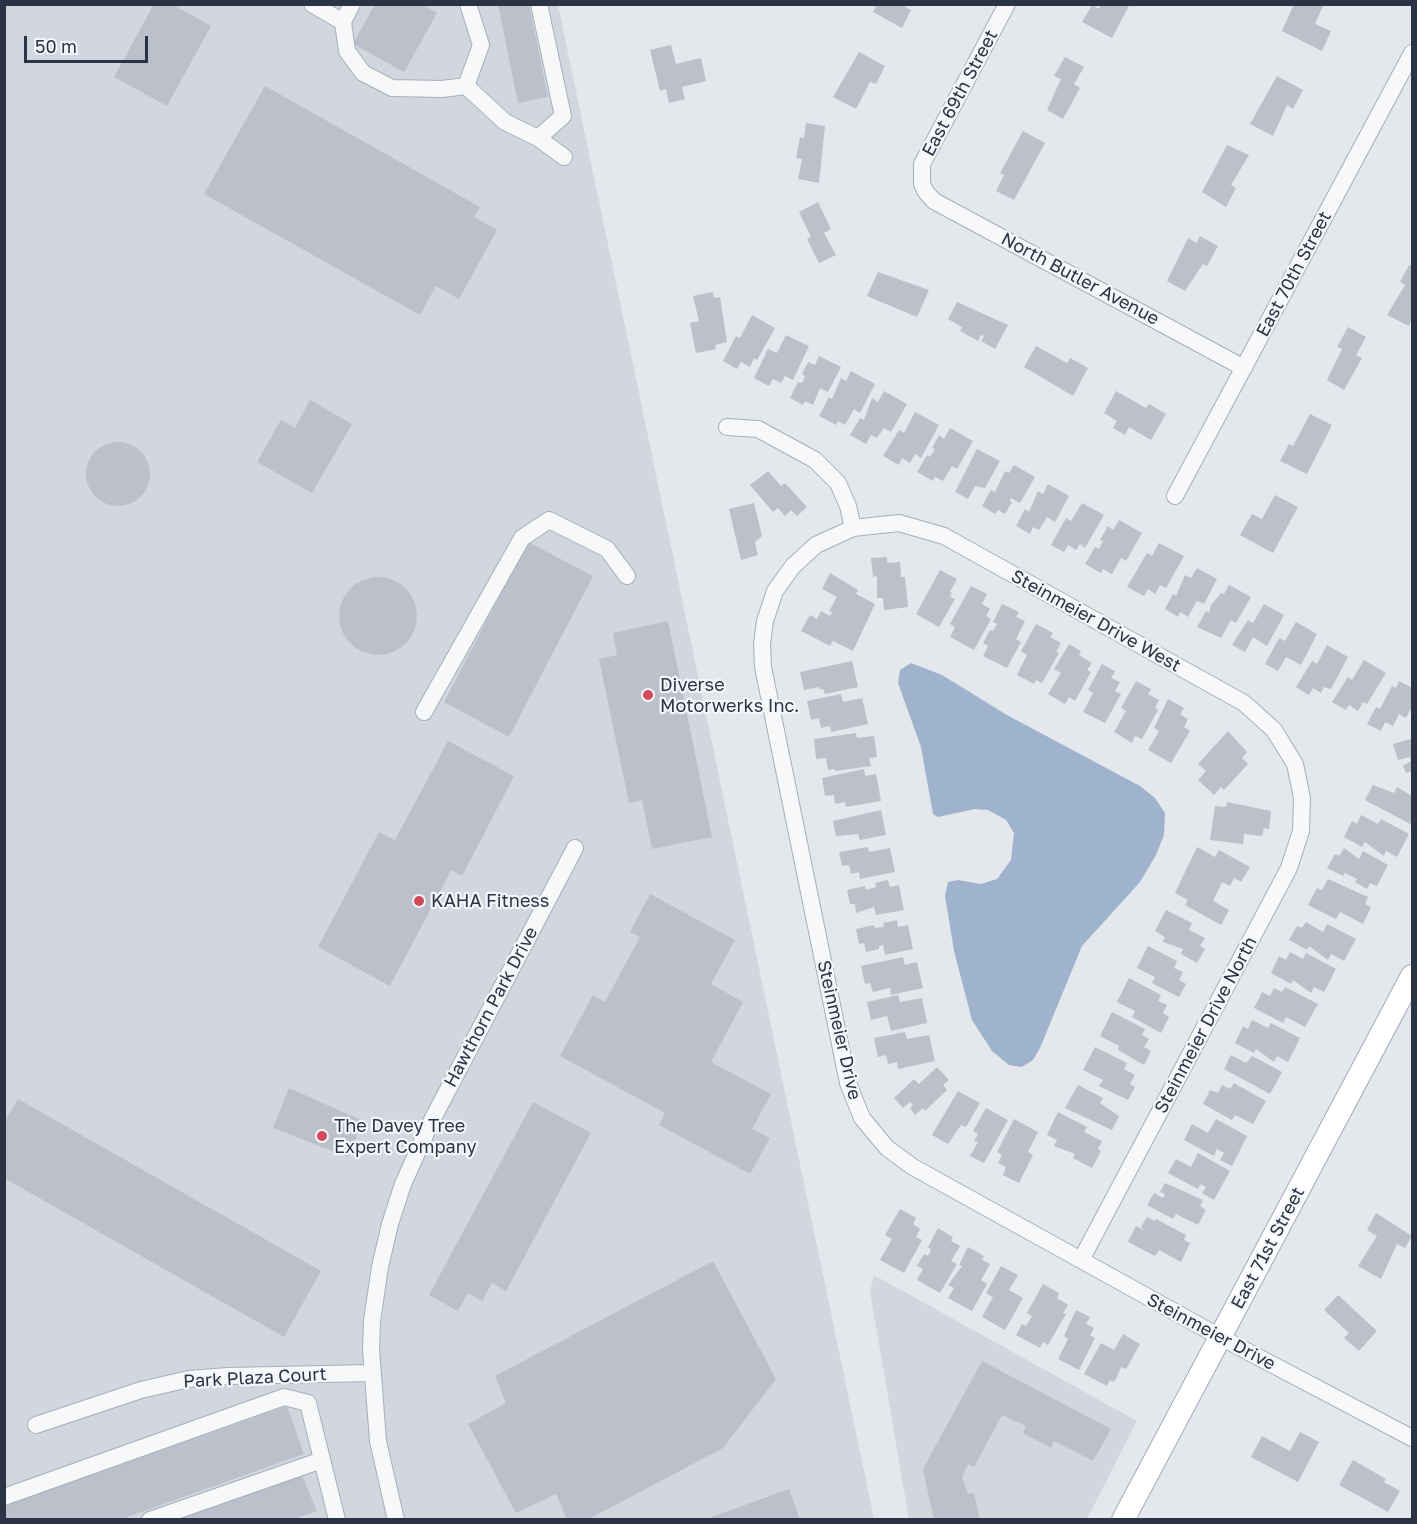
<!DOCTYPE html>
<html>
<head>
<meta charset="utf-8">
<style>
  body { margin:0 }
  #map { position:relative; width:1417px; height:1524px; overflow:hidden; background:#e4e7ec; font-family:"Golos Text",sans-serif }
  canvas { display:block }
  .frame { position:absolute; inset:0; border:6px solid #2b3445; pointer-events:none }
  .scale { position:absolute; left:24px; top:36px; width:124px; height:27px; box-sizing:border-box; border:3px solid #2b3445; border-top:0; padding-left:8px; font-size:18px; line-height:21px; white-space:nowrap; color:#2b3445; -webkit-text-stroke:4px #f4f6f9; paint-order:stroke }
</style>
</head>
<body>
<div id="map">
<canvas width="1417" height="1524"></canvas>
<div class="frame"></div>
<div class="scale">50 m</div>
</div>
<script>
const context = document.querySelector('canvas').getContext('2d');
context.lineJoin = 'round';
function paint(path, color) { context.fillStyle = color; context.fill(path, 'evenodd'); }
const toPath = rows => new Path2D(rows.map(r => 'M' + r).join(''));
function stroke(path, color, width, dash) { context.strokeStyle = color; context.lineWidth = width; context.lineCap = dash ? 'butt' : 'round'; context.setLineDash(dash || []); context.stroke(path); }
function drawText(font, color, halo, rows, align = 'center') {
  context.font = font + ' "Golos Text",sans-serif'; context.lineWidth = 4.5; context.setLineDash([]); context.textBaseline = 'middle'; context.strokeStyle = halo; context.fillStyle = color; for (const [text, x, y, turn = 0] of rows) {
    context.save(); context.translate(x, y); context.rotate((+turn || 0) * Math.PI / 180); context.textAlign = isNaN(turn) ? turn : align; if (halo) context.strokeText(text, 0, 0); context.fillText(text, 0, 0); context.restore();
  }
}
const built = toPath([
  [5,5,558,5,874,1519,5,1520],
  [874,1275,1137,1421,1087,1519,909,1519,870,1292]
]);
const water = toPath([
  [911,663,942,675,1007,715,1140,786,1155,798,1165,813,1164,835,1156,855,1140,882,1082,946,1040,1048,1033,1060,1022,1067,1009,1065,992,1051,972,1020,954,951,945,896,948,882,958,880,981,884,997,879,1011,860,1014,833,1006,820,988,810,975,809,938,817,933,814,921,747,898,683,900,670]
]);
const building = toPath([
  [154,4,172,4,211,26,167,106,114,77],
  [375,4,422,4,437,13,404,72,353,44],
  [498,4,529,4,548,97,518,103],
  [877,4,907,4,905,7,911,10,902,28,873,12],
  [1101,4,1130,4,1112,38,1082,22,1092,5,1099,9],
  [1294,4,1324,4,1315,24,1331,31,1322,51,1282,31],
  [671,45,676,64,701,58,706,81,682,87,685,99,669,103,666,89,660,91,650,50],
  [859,52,885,66,876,84,870,82,856,109,833,97],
  [1065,57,1084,67,1074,84,1080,88,1063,119,1047,110,1061,79,1054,76],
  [1277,76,1303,90,1293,109,1287,105,1273,136,1250,124],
  [265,86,480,207,474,217,497,230,459,299,436,286,420,315,204,194],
  [806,123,825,126,819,183,798,179,802,159,796,158,800,137,804,138],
  [1023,131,1045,143,1014,200,996,191,1004,175,1000,173],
  [1227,145,1249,155,1231,185,1236,188,1226,207,1202,192],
  [818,202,831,229,824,233,836,255,819,263,807,239,811,237,799,212],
  [1200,236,1218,246,1207,266,1203,264,1185,291,1167,281,1188,238,1197,243],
  [1409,265,1412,266,1412,319,1409,326,1387,315,1405,285,1400,282],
  [878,272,929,290,917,317,867,296],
  [713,292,714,298,720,297,727,342,715,345,716,349,696,353,690,323,699,321,693,296],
  [957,302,1008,325,995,349,981,341,984,336,981,335,978,341,960,331,962,327,948,319],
  [752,315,775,328,757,360,754,358,750,367,741,362,737,369,723,361,736,336,740,338],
  [1348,327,1366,337,1356,355,1362,358,1344,390,1327,380,1342,349,1337,347],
  [786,335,809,346,793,380,785,376,781,383,773,379,769,386,754,378,768,349,777,353],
  [1036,346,1067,363,1070,358,1088,368,1073,396,1024,367],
  [819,356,841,367,828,392,820,388,813,405,805,401,803,405,790,398,798,382,802,383,803,381,805,376,802,374,808,362,815,365],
  [851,371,875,384,860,413,854,409,845,425,838,421,836,425,819,416,829,397,832,399,841,378,846,381],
  [884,391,907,404,891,432,884,428,877,438,871,435,866,444,850,435,860,418,864,420,872,398,878,402],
  [1116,391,1146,408,1149,404,1166,414,1151,440,1129,427,1125,435,1113,428,1117,421,1104,413],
  [310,400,352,424,312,493,257,462,281,420,295,428],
  [915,412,939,425,921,458,915,454,910,463,902,458,899,465,883,456,899,430,904,433],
  [1310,414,1332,425,1307,474,1280,461,1289,444,1293,446],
  [950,428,973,441,957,469,952,466,943,481,935,477,933,481,917,472,927,455,930,457,935,449,932,448,939,435,944,439],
  '86 474a32 32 0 1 1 64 0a32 32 0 1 1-64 0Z',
  [977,449,1000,461,985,488,975,486,968,499,955,492],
  [1014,465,1035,477,1020,503,1011,498,1010,501,1012,502,1005,514,998,510,995,514,982,506,991,490,995,492,1005,471,1009,473],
  [768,471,781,486,785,483,807,507,797,516,791,510,785,516,778,508,773,512,750,485],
  [1048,484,1069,496,1055,522,1047,517,1039,530,1033,527,1030,534,1016,526,1025,509,1029,512,1038,491,1043,494],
  [1275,495,1298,507,1273,553,1240,535,1252,514,1262,519],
  [754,503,762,536,755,542,758,555,741,560,729,509],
  [1082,503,1104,515,1085,548,1080,544,1076,550,1068,545,1064,552,1051,545,1066,518,1071,521],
  [1119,520,1142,533,1126,561,1121,558,1112,574,1103,569,1101,573,1085,564,1095,547,1099,549,1103,541,1100,540,1108,526,1113,530],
  [528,542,593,576,509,737,444,702],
  [1159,543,1184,556,1166,588,1160,585,1155,594,1148,589,1144,596,1127,587,1147,553,1152,556],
  [887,557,887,563,900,562,901,577,905,577,908,607,884,610,883,598,877,598,877,576,873,577,871,558],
  [1197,568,1217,579,1204,604,1197,601,1188,617,1180,612,1178,617,1165,609,1173,594,1176,596,1185,575,1191,578],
  [940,570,957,579,950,592,952,593,950,597,955,599,939,627,916,614],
  [830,573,858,590,856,594,875,604,853,651,833,641,830,646,801,631,810,615,817,619,821,611,830,616,832,612,829,611,837,597,822,589],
  '339 616a39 39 0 1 1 78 0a39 39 0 1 1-78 0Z',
  [1229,585,1251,597,1236,623,1231,620,1221,638,1197,627,1206,611,1209,613,1211,605,1221,593,1224,594],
  [971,586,987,594,982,604,990,609,986,616,991,619,974,650,950,637,955,627,950,624],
  [1002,604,1019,612,1016,617,1025,621,1016,639,1021,642,1007,668,983,656,988,646,983,643,990,630,993,631,997,624,993,622],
  [1264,604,1284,615,1267,646,1253,637,1245,652,1232,645,1248,620,1253,623],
  [668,621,712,837,652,849,642,800,629,803,599,659,617,655,613,633],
  [1296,622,1317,634,1301,665,1286,657,1278,671,1265,664,1279,638,1285,641],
  [1036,624,1053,633,1050,637,1061,643,1056,652,1059,653,1042,683,1036,680,1034,684,1017,675,1027,655,1021,651],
  [1069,644,1081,651,1079,655,1092,663,1087,670,1091,672,1075,701,1069,697,1065,704,1048,694,1061,673,1054,669],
  [1327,645,1348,657,1331,689,1324,687,1321,693,1313,688,1309,695,1296,687,1312,661,1317,664],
  [1364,660,1386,673,1367,704,1363,702,1358,711,1349,705,1346,710,1332,702,1348,677,1352,680],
  [852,661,858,687,825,694,823,689,819,689,819,687,804,690,800,672],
  [1102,664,1115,671,1111,678,1120,682,1115,691,1121,694,1105,723,1083,712,1093,693,1088,690],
  [1136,681,1151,689,1148,694,1159,700,1155,708,1158,710,1142,739,1135,736,1132,743,1114,732,1126,711,1121,708],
  [1399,681,1412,688,1412,706,1406,718,1399,714,1393,726,1385,722,1381,731,1367,724,1376,707,1380,709,1392,686,1396,688],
  [841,694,843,702,862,698,868,724,831,732,830,726,821,728,819,718,811,720,807,701],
  [1168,699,1184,708,1180,714,1188,719,1184,727,1190,731,1171,763,1148,750,1159,731,1154,728],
  [1228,731,1247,752,1242,758,1248,764,1224,790,1221,787,1214,795,1198,780,1206,771,1198,764],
  [856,733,857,738,874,736,877,757,869,758,871,766,835,771,835,769,828,770,826,758,816,759,814,739],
  [1410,739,1412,740,1412,771,1406,773,1403,766,1411,761,1410,757,1398,760,1393,744],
  [448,741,514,776,462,876,451,870,390,986,318,947,379,832,395,840],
  [864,769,865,776,876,774,881,801,846,807,845,802,835,804,834,795,825,796,822,778],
  [1373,785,1394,793,1397,787,1412,796,1412,825,1365,800],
  [1227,802,1271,811,1269,829,1264,828,1262,836,1244,834,1243,844,1210,840,1215,806,1226,807],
  [881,810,886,835,860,840,858,834,836,836,833,821],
  [1361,815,1378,824,1381,819,1409,834,1397,857,1386,851,1384,856,1365,842,1362,847,1344,837,1352,821,1357,824],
  [868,847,869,852,890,848,895,872,860,879,859,872,851,874,849,865,842,866,839,852],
  [1197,847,1215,857,1219,850,1250,867,1241,882,1234,878,1230,886,1222,882,1213,901,1229,910,1221,925,1185,905,1188,900,1175,893],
  [1344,848,1359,859,1363,851,1388,865,1377,886,1370,883,1367,889,1355,882,1357,879,1345,873,1343,876,1327,868,1335,854,1339,856],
  [1328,879,1368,897,1365,904,1371,907,1363,924,1340,912,1336,919,1308,905,1317,888,1322,890],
  [888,880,890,887,899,885,904,910,876,915,874,907,856,913,855,904,850,904,847,890,865,886,866,890,876,887,875,883],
  [650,894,735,940,711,984,743,1002,711,1062,771,1094,752,1129,770,1138,750,1174,659,1125,665,1113,560,1056,593,995,605,1002,640,937,630,932],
  [1166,910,1192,923,1189,930,1205,938,1200,946,1205,949,1197,963,1181,954,1183,949,1163,942,1165,937,1155,931],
  [897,920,898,927,908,925,913,949,885,955,883,945,879,946,879,949,866,952,864,943,859,944,856,929,874,925,875,928,884,927,883,923],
  [1306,922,1323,932,1327,924,1356,939,1344,961,1331,954,1328,960,1309,946,1307,950,1289,940,1297,926,1302,928],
  [1148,946,1177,961,1174,968,1183,972,1179,980,1186,984,1179,997,1152,983,1155,977,1137,968],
  [1290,952,1303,959,1306,953,1336,969,1324,992,1314,987,1311,993,1293,980,1291,984,1271,973,1279,956,1286,960],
  [903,957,905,965,917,962,923,988,891,995,890,988,873,992,870,983,865,984,861,966],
  [1129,978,1161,995,1158,1001,1167,1005,1163,1013,1169,1017,1161,1033,1132,1017,1135,1011,1117,1002],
  [1285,987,1318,1004,1305,1027,1286,1017,1283,1023,1254,1008,1262,992,1270,996,1274,988,1282,992],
  [898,995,900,1002,922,998,927,1023,891,1031,887,1016,871,1020,867,1002],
  [1112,1012,1145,1029,1142,1035,1149,1039,1144,1047,1151,1051,1144,1065,1118,1050,1119,1046,1100,1036],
  [1252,1020,1268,1028,1271,1023,1300,1038,1288,1062,1277,1056,1274,1062,1256,1049,1254,1053,1235,1043,1243,1026,1248,1029],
  [905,1032,907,1039,929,1035,935,1061,898,1069,897,1062,888,1064,886,1055,878,1057,874,1038],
  [1095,1047,1127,1063,1124,1069,1135,1075,1130,1084,1135,1087,1128,1100,1099,1086,1103,1080,1083,1070],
  [1231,1055,1246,1063,1252,1056,1282,1072,1270,1094,1224,1069],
  [937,1067,949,1080,943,1085,947,1090,925,1111,923,1108,915,1115,910,1108,913,1105,910,1102,903,1108,894,1098,914,1079,919,1084],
  [1234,1083,1266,1101,1253,1124,1235,1115,1232,1120,1203,1104,1210,1090,1218,1093,1222,1085,1230,1089],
  [1078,1085,1103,1098,1100,1103,1119,1116,1112,1130,1065,1108],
  [289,1088,363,1121,348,1157,273,1128],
  [958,1091,980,1103,966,1127,961,1125,948,1144,932,1135],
  [18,1099,321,1271,284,1337,4,1178,4,1122],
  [533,1102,591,1133,506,1291,492,1283,482,1301,468,1293,458,1311,429,1295],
  [986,1108,1008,1120,984,1163,970,1156,978,1142,974,1141,978,1134,973,1131],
  [1058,1112,1087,1127,1084,1132,1102,1141,1098,1149,1101,1151,1092,1168,1073,1158,1075,1154,1054,1146,1057,1140,1047,1135],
  [1014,1119,1038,1132,1028,1152,1033,1155,1019,1183,1003,1175,1006,1167,998,1163,1002,1155,997,1152],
  [1216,1119,1247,1136,1232,1166,1220,1160,1224,1153,1217,1149,1214,1156,1184,1140,1192,1124,1208,1133],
  [1198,1153,1230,1171,1214,1200,1202,1193,1206,1187,1201,1184,1198,1189,1168,1173,1176,1159,1191,1167],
  [1165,1183,1203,1200,1200,1206,1206,1210,1198,1225,1176,1214,1173,1219,1147,1205,1154,1193,1163,1198,1165,1194,1160,1192],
  [900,1209,916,1218,913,1224,920,1229,916,1237,922,1240,904,1273,880,1260,892,1239,885,1235],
  [1376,1213,1412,1236,1405,1248,1397,1244,1381,1279,1358,1266,1377,1236,1367,1230],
  [1147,1217,1155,1221,1156,1219,1186,1235,1184,1240,1190,1243,1181,1262,1159,1250,1155,1256,1128,1242,1136,1226,1145,1231,1141,1227],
  [938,1228,953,1237,951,1241,960,1246,951,1261,957,1264,940,1293,917,1280,923,1269,917,1266,924,1254,928,1256,931,1250,928,1247],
  [968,1247,984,1256,982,1260,990,1264,981,1280,987,1284,972,1311,948,1298,954,1288,948,1285,962,1266,959,1265],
  [713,1261,776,1379,723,1448,587,1520,567,1520,556,1494,516,1513,468,1424,506,1403,495,1376],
  [1001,1266,1018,1275,1009,1290,1023,1298,1005,1330,982,1317,993,1297,986,1293],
  [1043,1284,1059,1293,1057,1298,1068,1305,1063,1313,1066,1314,1048,1345,1043,1342,1040,1348,1016,1335,1022,1324,1026,1326,1032,1316,1027,1313],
  [1338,1295,1377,1331,1359,1351,1344,1338,1349,1333,1324,1310],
  [1076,1310,1090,1317,1086,1324,1094,1328,1090,1335,1095,1338,1079,1370,1058,1359,1068,1339,1064,1336],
  [1123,1334,1140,1344,1126,1369,1121,1367,1116,1379,1113,1382,1110,1380,1107,1386,1084,1374,1101,1343,1114,1350],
  [982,1361,1111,1429,1093,1461,1054,1441,1051,1448,1023,1433,1026,1426,1002,1415,974,1467,968,1464,962,1477,968,1494,974,1493,980,1520,934,1520,923,1469],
  [287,1406,304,1454,119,1520,4,1520,4,1506],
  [1300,1432,1319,1442,1298,1482,1251,1457,1262,1436,1290,1451],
  [1353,1460,1386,1479,1384,1482,1400,1491,1388,1512,1339,1485],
  [302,1475,317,1511,291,1520,179,1519],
  [789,1489,800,1520,706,1520,706,1519]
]);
const minor = toPath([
  [312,4,343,22,347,51,363,73,392,88,442,89,466,86,481,45,468,4],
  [1007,4,922,164,922,184,926,192,934,201,1244,368],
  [343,22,352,4],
  [466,86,505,122,538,138,564,157],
  [538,138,563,116,539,4],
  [727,427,758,429,815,460,838,483,848,506,853,528],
  [1175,496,1412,53],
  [424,712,522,538,549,520,607,549,627,576],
  [1081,1260,1289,868,1301,831,1302,798,1295,764,1274,730,1244,703,944,536,899,523,853,528,816,545,793,566,775,591,765,621,762,644,763,667,848,1083,862,1118,887,1148,913,1167,1081,1260,1220,1337,1412,1438],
  [36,1425,141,1390,189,1379,228,1376,372,1373],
  [4,1497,284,1397,308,1403,337,1520],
  [150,1520,322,1460],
  [396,1520,378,1441,371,1349,372,1321,380,1267,390,1224,403,1184,431,1122,575,848]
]);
const major = toPath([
  [1123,1520,1412,976]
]);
const markers = [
  [648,695,6,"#d1495b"],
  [419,901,6,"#d1495b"],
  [322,1136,6,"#d1495b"]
];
const streetNames = [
  ["East 69th Street",960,93,-62],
  ["East 70th Street",1294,274,-62],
  ["North Butler Avenue",1080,279,28],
  ["Steinmeier Drive West",1096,621,29],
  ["Hawthorn Park Drive",491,1007,-62],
  ["Steinmeier Drive North",1206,1025,-62],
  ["Steinmeier Drive",839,1030,77],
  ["East 71st Street",1268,1248,-62],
  ["Steinmeier Drive",1211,1332,28],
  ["Park Plaza Court",255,1378,-3]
];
const poiNames = [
  ["Diverse",660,685],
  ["Motorwerks Inc.",660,706],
  ["KAHA Fitness",431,901],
  ["The Davey Tree",334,1126],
  ["Expert Company",334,1147]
];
paint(built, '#d2d6de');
paint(water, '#9fb4cc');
paint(building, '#bbc0ca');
stroke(minor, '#a9aeb7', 18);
stroke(major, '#a3abb8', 24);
stroke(minor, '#f7f8fa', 16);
stroke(major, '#fff', 22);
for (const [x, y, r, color] of markers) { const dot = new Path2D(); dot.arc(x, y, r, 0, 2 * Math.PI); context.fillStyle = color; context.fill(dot); stroke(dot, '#f4f6f9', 2); }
drawText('18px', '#2b3445', '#f4f6f9', streetNames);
drawText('18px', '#2b3445', '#f4f6f9', poiNames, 'left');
</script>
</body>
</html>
